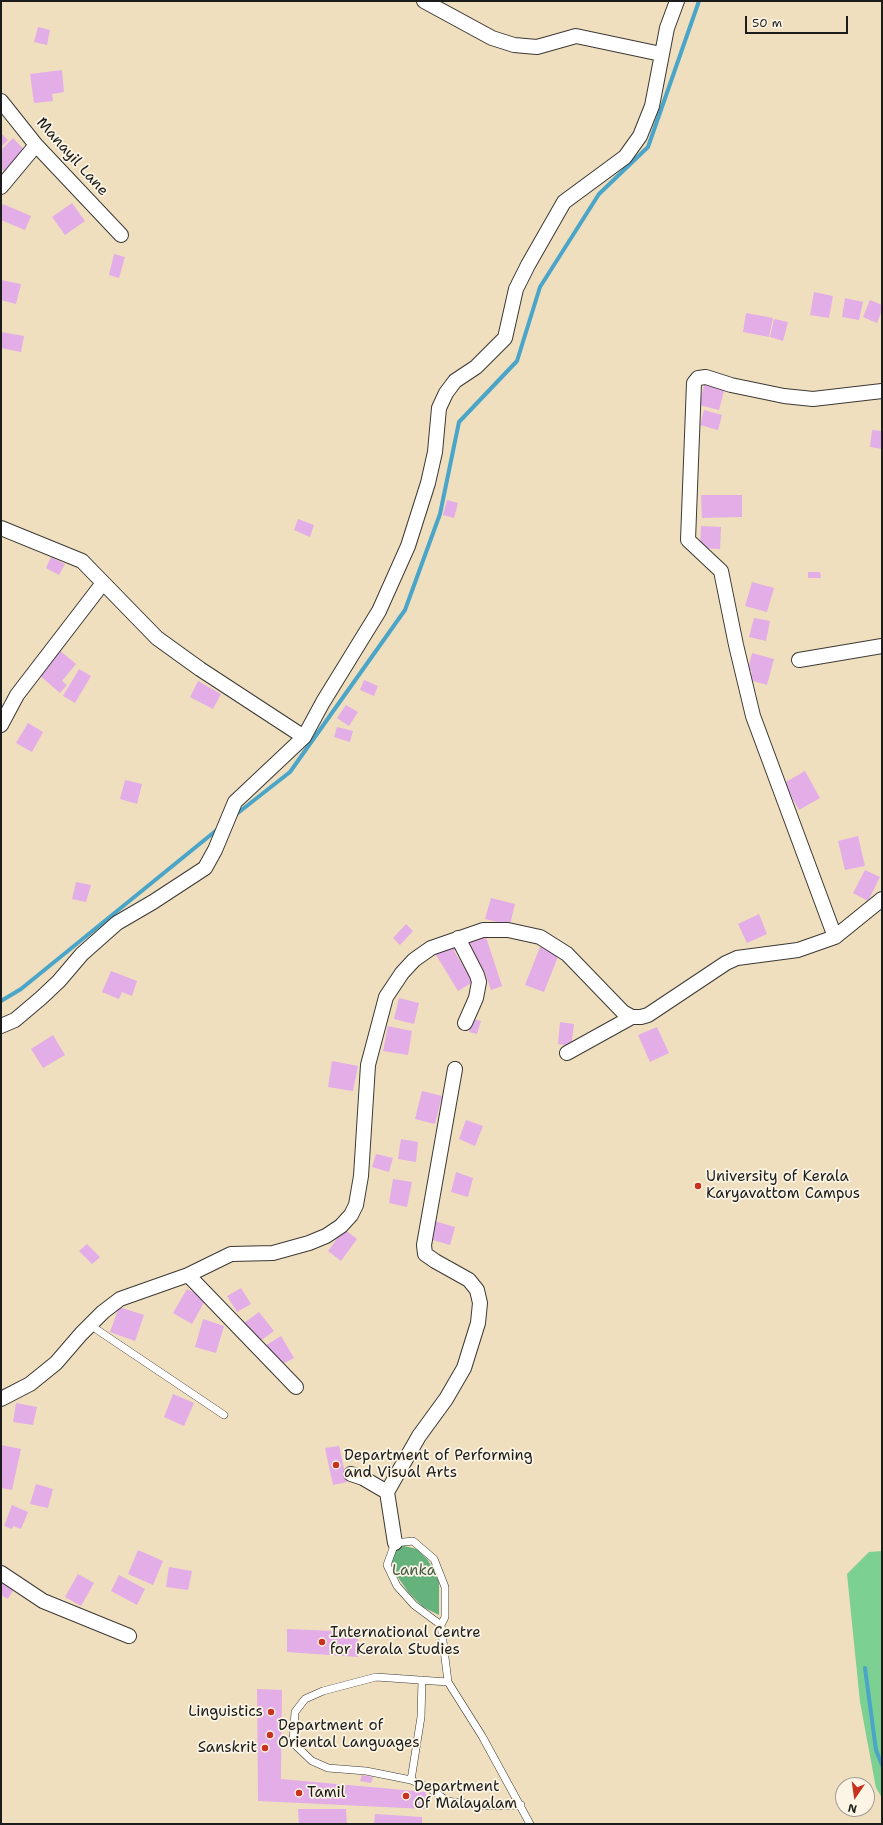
<!DOCTYPE html>
<html>
<head>
<meta charset="utf-8">
<style>
  body { margin:0 }
  #map { position:relative; width:883px; height:1825px; overflow:hidden; background:#efdfbe; font-family:"Shantell Sans",sans-serif }
  canvas { display:block }
  .frame { position:absolute; inset:0; border:2px solid #1c1c1c; pointer-events:none }
  .north { position:absolute; left:835px; top:1777px; width:40px; height:40px; box-sizing:border-box; background:#fcf5e5; border:1px solid #a29e95; border-radius:50%; rotate:193deg; font-size:11px; font-weight:700; line-height:16px; text-align:center; color:#1c1c1c }
  .north::after { content:''; display:block; margin:auto; width:14px; height:18px; background:#c8321e; clip-path:polygon(50% 0,100% 100%,50% 72%,0 100%) }
  .scale { position:absolute; left:745px; top:16px; width:103px; height:18px; box-sizing:border-box; border:2px solid #1c1c1c; border-top:0; padding-left:5px; font-size:12px; line-height:14px; white-space:nowrap; color:#1c1c1c; -webkit-text-stroke:3px #fcf5e5; paint-order:stroke }
</style>
</head>
<body>
<div id="map">
<canvas width="883" height="1825"></canvas>
<div class="frame"></div>
<div class="north">N</div>
<div class="scale">50 m</div>
</div>
<script>
const context = document.querySelector('canvas').getContext('2d');
context.lineJoin = 'round';
function paint(path, color) { context.fillStyle = color; context.fill(path, 'evenodd'); }
const toPath = rows => new Path2D(rows.map(r => 'M' + r).join(''));
function stroke(path, color, width, dash) { context.strokeStyle = color; context.lineWidth = width; context.lineCap = dash ? 'butt' : 'round'; context.setLineDash(dash || []); context.stroke(path); }
function drawText(font, color, halo, rows, align = 'center') {
  context.font = font + ' "Shantell Sans",sans-serif'; context.lineWidth = 3.5; context.setLineDash([]); context.textBaseline = 'middle'; context.strokeStyle = halo; context.fillStyle = color; for (const [text, x, y, turn = 0] of rows) {
    context.save(); context.translate(x, y); context.rotate((+turn || 0) * Math.PI / 180); context.textAlign = isNaN(turn) ? turn : align; if (halo) context.strokeText(text, 0, 0); context.fillText(text, 0, 0); context.restore();
  }
}
const green = toPath([
  [882,1551,882,1798,876,1788,860,1702,847,1574,869,1552]
]);
const forest = toPath([
  [404,1546,417,1549,428,1560,439,1581,439,1615,423,1607,409,1593,397,1576,391,1560,396,1547]
]);
const stream = toPath([
  [234,816,290,772,405,610,440,514,459,422,517,361,540,287,599,194,648,147,699,1],
  [1,1001,21,989,218,829],
  [865,1668,876,1750,882,1765]
]);
const building = toPath([
  [38,27,50,30,47,45,34,42],
  [62,70,64,92,52,94,53,101,34,103,30,74],
  [1,133,8,140,1,147],
  [13,138,32,158,11,178,1,168,1,150],
  [72,203,85,221,65,235,52,217],
  [3,204,31,216,25,230,1,220,1,208],
  [114,254,125,257,119,278,109,275],
  [1,280,21,284,16,304,1,300],
  [814,292,833,296,829,318,810,315],
  [845,298,863,302,859,320,842,317],
  [870,300,882,305,882,310,877,323,863,317],
  [746,313,773,318,769,337,743,332],
  [774,319,788,322,783,341,770,337],
  [1,332,24,336,21,352,1,348],
  [706,378,726,384,719,410,699,405],
  [704,410,722,415,718,430,700,425],
  [872,430,882,431,882,449,870,447],
  [701,495,742,495,742,517,702,518],
  [447,500,458,503,454,518,443,515],
  [298,519,314,525,310,537,294,530],
  [701,526,721,527,720,549,700,548],
  [51,557,65,564,59,575,46,568],
  [808,572,820,572,821,578,808,578],
  [752,582,774,588,767,612,745,606],
  [754,618,770,621,766,641,749,637],
  [58,649,76,664,62,681,67,685,60,693,38,674],
  [752,653,774,659,767,685,750,680,752,671,748,670],
  [79,669,91,676,75,703,63,696],
  [364,680,378,686,374,696,360,690],
  [198,681,221,694,213,709,190,697],
  [346,705,358,712,349,726,337,718],
  [28,723,43,732,32,752,16,743],
  [337,727,353,731,350,742,334,737],
  [805,771,820,798,799,810,784,783],
  [125,780,142,784,137,804,120,799],
  [858,836,865,866,845,870,838,841],
  [865,870,880,877,868,901,853,893],
  [76,882,91,885,86,902,72,899],
  [491,898,515,904,510,925,485,919],
  [759,914,767,934,747,943,738,924],
  [406,924,413,931,400,945,393,938],
  [484,931,502,986,491,990,484,970,473,973,465,937],
  [454,938,460,947,454,951,473,982,458,991,433,950],
  [540,947,559,954,544,992,525,985],
  [111,971,137,981,132,996,122,992,119,999,102,992],
  [399,998,419,1003,414,1024,394,1019],
  [473,1019,481,1021,477,1034,469,1032],
  [560,1022,574,1024,571,1046,558,1044],
  [388,1026,412,1031,408,1055,383,1051],
  [657,1027,669,1053,650,1062,638,1035],
  [53,1035,65,1055,43,1068,31,1049],
  [332,1061,358,1066,353,1091,328,1087],
  [422,1091,442,1096,435,1124,415,1119],
  [466,1120,483,1126,475,1146,459,1139],
  [401,1139,418,1142,416,1162,398,1159],
  [376,1154,393,1158,389,1172,372,1167],
  [456,1172,473,1178,468,1197,451,1192],
  [393,1179,412,1182,407,1207,389,1203],
  [431,1220,455,1227,450,1245,426,1238],
  [344,1229,357,1239,341,1261,328,1251],
  [87,1244,100,1257,92,1264,79,1251],
  [241,1288,251,1304,237,1312,227,1296],
  [187,1289,206,1299,192,1324,173,1313],
  [119,1307,144,1315,135,1341,110,1332],
  [259,1312,274,1331,259,1342,244,1323],
  [203,1319,224,1326,216,1353,195,1347],
  [281,1336,294,1358,277,1367,258,1350],
  [173,1394,194,1403,184,1426,164,1417],
  [16,1403,37,1407,33,1425,13,1422],
  [1,1445,21,1449,12,1490,1,1488],
  [339,1446,347,1482,333,1485,325,1448],
  [36,1484,53,1489,48,1508,30,1504],
  [12,1505,28,1512,21,1529,13,1526,12,1529,4,1526],
  [138,1550,163,1561,153,1585,128,1574],
  [169,1567,192,1571,188,1590,166,1587],
  [78,1574,94,1583,81,1606,65,1597],
  [119,1575,145,1589,137,1605,111,1591],
  [1,1577,16,1585,8,1599,1,1595],
  [287,1629,358,1632,358,1657,287,1652],
  [257,1689,282,1690,281,1779,426,1792,426,1809,258,1801],
  [362,1775,373,1777,371,1783,360,1781],
  [298,1809,346,1809,347,1824,299,1824],
  [375,1814,422,1817,422,1824,374,1824]
]);
const lane = toPath([
  [90,1325,224,1415],
  [441,1625,414,1605,397,1586,387,1565,395,1543,413,1541,434,1559,445,1587,445,1617,441,1625,448,1682,482,1736,530,1824],
  [448,1682,376,1677,323,1691,305,1699,295,1712,293,1743,312,1761,328,1768,366,1771,411,1780,431,1789,447,1801,481,1806,521,1805],
  [411,1780,421,1717,422,1680]
]);
const street = toPath([
  [424,1,492,38,514,45,537,47,576,36,661,54],
  [1,101,36,145,121,235],
  [1,187,36,145],
  [1,528,82,561,157,638,200,669,304,737],
  [799,660,882,646],
  [1,725,17,695,103,583],
  [835,937,753,716,736,645,721,571,688,540,694,383,698,378,706,377,731,385,784,396,813,399,882,391],
  [458,938,477,975,479,982,476,998,465,1023],
  [1,1026,15,1020,41,998,59,981,82,954,117,923,153,902,205,868,215,850,235,802,304,737,323,702,379,611,408,546,428,483,435,452,439,408,446,393,455,381,476,367,505,338,516,289,528,265,564,202,625,157,640,136,652,106,667,28,677,1],
  [567,1053,632,1017],
  [188,1275,296,1387],
  [1,1399,30,1384,56,1363,81,1334,103,1312,120,1299,188,1275,231,1254,273,1253,309,1243,326,1236,341,1226,351,1215,356,1205,361,1176,368,1065,386,997,402,973,414,960,431,948,483,930,508,930,540,937,567,954,623,1012,632,1017,641,1017,648,1015,726,963,737,958,798,950,835,937,882,899],
  [351,1474,363,1478,387,1492],
  [395,1543,387,1492,419,1436,446,1399,464,1368,478,1323,480,1303,477,1290,469,1280,435,1261,425,1254,424,1245,455,1069],
  [1,1573,43,1601,129,1636]
]);
const markers = [
  [698,1186,4,"#c8321e"],
  [336,1465,4,"#c8321e"],
  [322,1642,4,"#c8321e"],
  [271,1712,4,"#c8321e"],
  [270,1735,4,"#c8321e"],
  [265,1748,4,"#c8321e"],
  [299,1793,4,"#c8321e"],
  [406,1796,4,"#c8321e"]
];
const streetNames = [
  ["Manayil Lane",72,157,48]
];
const poiNames = [
  ["University of Kerala",706,1177],
  ["Karyavattom Campus",706,1194],
  ["Department of Performing",344,1456],
  ["and Visual Arts",344,1473],
  ["International Centre",330,1633],
  ["for Kerala Studies",330,1650],
  ["Linguistics",263,1712,"right"],
  ["Department of",278,1726],
  ["Oriental Languages",278,1743],
  ["Sanskrit",257,1748,"right"],
  ["Department",414,1787],
  ["Of Malayalam",414,1804],
  ["Tamil",307,1793]
];
const parkNames = [
  ["Lanka",414,1571]
];
paint(green, '#7cd092');
paint(forest, '#65b27c');
stroke(stream, '#4ba5c8', 4);
paint(building, '#e3ade7');
stroke(lane, '#3c3934', 8);
stroke(street, '#3c3934', 16);
stroke(lane, '#fff', 7);
stroke(street, '#fff', 14);
for (const [x, y, r, color] of markers) { const dot = new Path2D(); dot.arc(x, y, r, 0, 2 * Math.PI); context.fillStyle = color; context.fill(dot); stroke(dot, '#fcf5e5', 1.5); }
drawText('15px', '#1c1c1c', '#fcf5e5', streetNames);
drawText('15px', '#1c1c1c', '#fcf5e5', poiNames, 'left');
drawText('15px', '#3e5b45', '#fcf5e5', parkNames);
</script>
</body>
</html>
